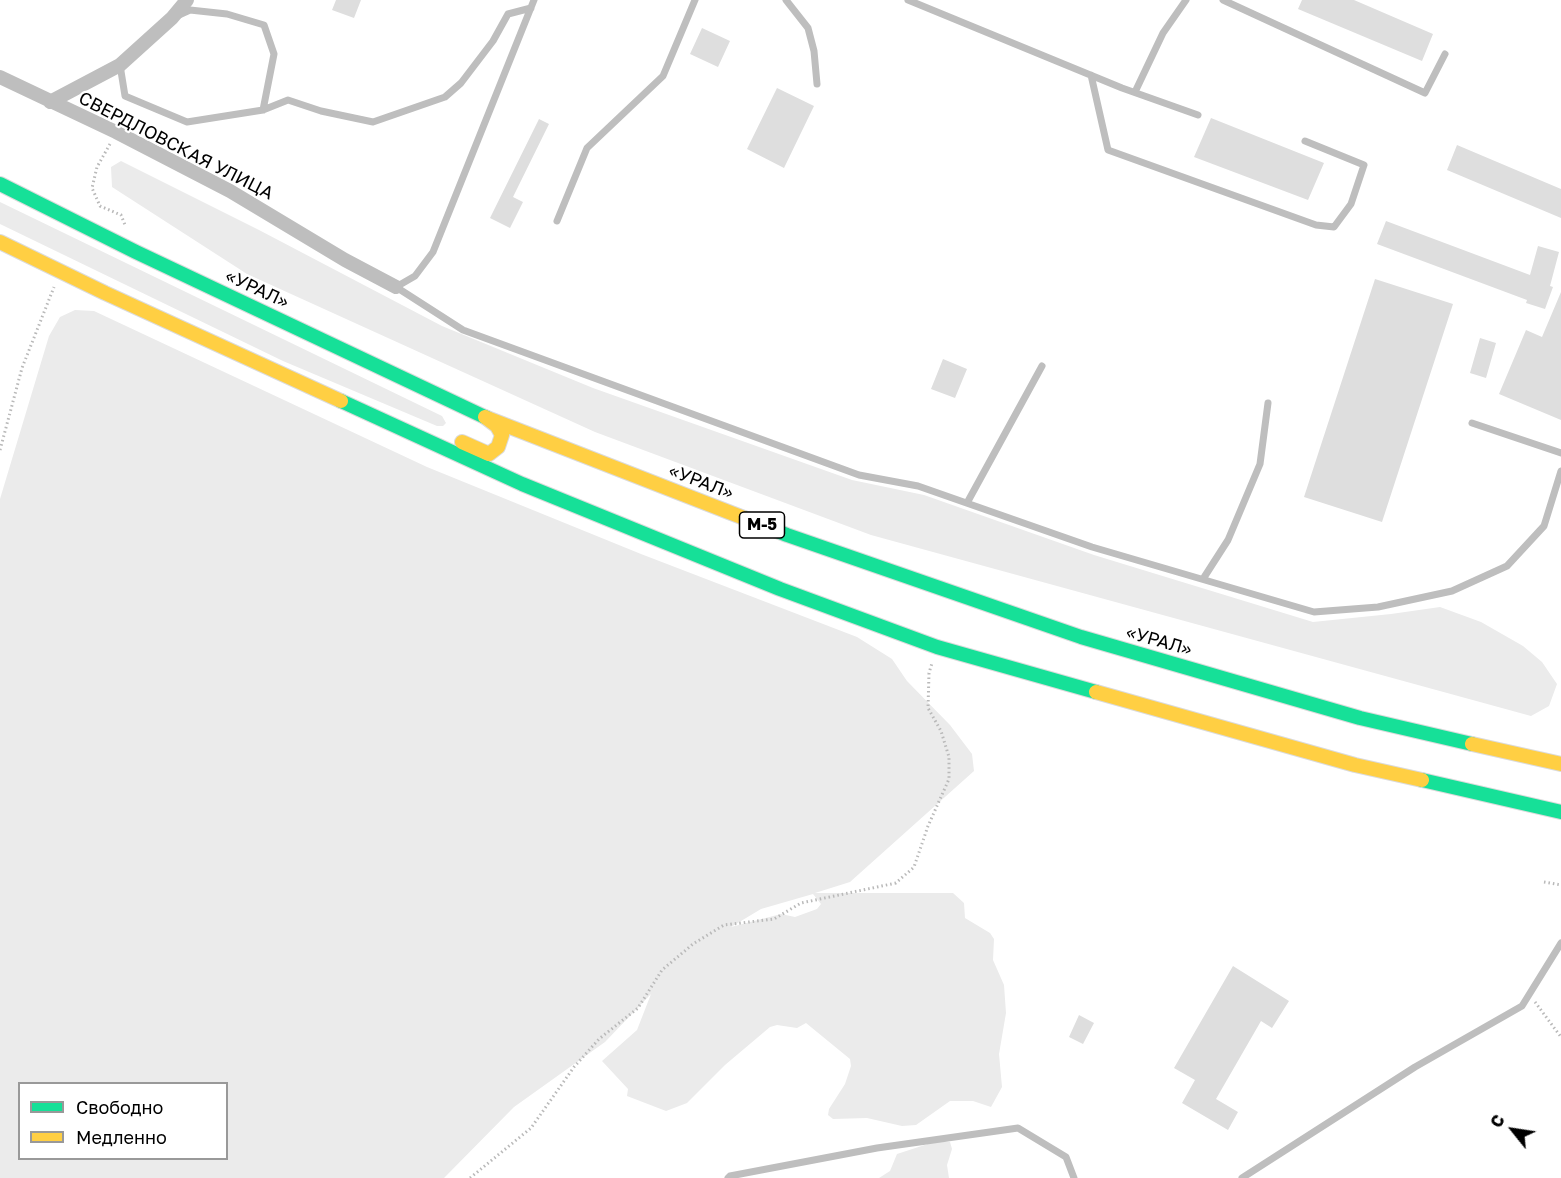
<!DOCTYPE html>
<html>
<head>
<meta charset="utf-8">
<style>
  body { margin:0 }
  #map { position:relative; width:1561px; height:1178px; overflow:hidden; background:#fff; font-family:"Golos Text",sans-serif }
  canvas { display:block }
  .legend { position:absolute; left:18px; top:1082px; width:210px; height:78px; box-sizing:border-box; background:#fff; border:2px solid #999; margin:0; padding:8px 10px; list-style:none; font-size:18px; color:#000 }
  .legend li { display:flex; align-items:center; gap:12px; height:30px }
  .legend b { width:30px; border:2px solid #999 }
  .north { position:absolute; left:1483px; top:1100px; width:60px; height:60px; -webkit-text-stroke:4px #fff; paint-order:stroke; rotate:300deg; font-size:16px; font-weight:700; line-height:24px; text-align:center; color:#000 }
  .north::after { content:''; display:block; margin:auto; width:21px; height:27px; background:#000; clip-path:polygon(50% 0,100% 100%,50% 72%,0 100%) }
</style>
</head>
<body>
<div id="map">
<canvas width="1561" height="1178"></canvas>
<ul class="legend">
<li><b style="height:8px;background:#16e098"></b>Свободно</li>
<li><b style="height:8px;background:#ffcf43"></b>Медленно</li>
</ul>
<div class="north">С</div>
</div>
<script>
const context = document.querySelector('canvas').getContext('2d');
context.lineJoin = 'round';
function paint(path, color) { context.fillStyle = color; context.fill(path, 'evenodd'); }
const toPath = rows => new Path2D(rows.map(r => 'M' + r).join(''));
function stroke(path, color, width, dash) { context.strokeStyle = color; context.lineWidth = width; context.lineCap = dash ? 'butt' : 'round'; context.setLineDash(dash || []); context.stroke(path); }
function drawText(font, color, halo, rows, align = 'center') {
  context.font = font + ' "Golos Text",sans-serif'; context.lineWidth = 4.5; context.setLineDash([]); context.textBaseline = 'middle'; context.strokeStyle = halo; context.fillStyle = color; for (const [text, x, y, turn = 0] of rows) {
    context.save(); context.translate(x, y); context.rotate((+turn || 0) * Math.PI / 180); context.textAlign = isNaN(turn) ? turn : align; if (halo) context.strokeText(text, 0, 0); context.fillText(text, 0, 0); context.restore();
  }
}
const green = toPath([
  [121,161,259,230,442,326,593,388,852,480,924,495,1094,555,1313,622,1391,614,1440,607,1481,622,1523,646,1542,662,1557,684,1549,706,1531,716,871,535,595,432,247,274,112,187,111,167],
  [0,202,442,416,446,423,443,426,437,426,283,361,0,224],
  [75,310,94,311,427,467,641,554,857,637,892,659,907,681,950,725,972,754,974,771,850,882,815,893,953,893,964,903,965,918,990,933,994,939,993,960,1004,985,1006,1013,999,1054,1002,1087,991,1107,973,1101,950,1101,916,1125,902,1126,867,1118,833,1119,828,1115,829,1109,845,1084,851,1066,850,1059,806,1023,797,1028,777,1025,770,1027,725,1065,687,1103,666,1111,627,1096,628,1089,602,1061,637,1030,651,994,605,1042,514,1107,444,1178,0,1178,0,499,49,336,60,317],
  [813,894,821,904,817,909,795,917,781,914,731,927,761,909],
  [20,1084,226,1084,226,1158,20,1158],
  [937,1141,950,1142,952,1149,947,1165,949,1178,879,1178,890,1171,897,1154]
]);
const building = toPath([
  [336,0,361,0,354,18,332,10],
  [1302,0,1354,0,1433,34,1422,61,1298,9],
  [702,28,730,41,718,67,690,54],
  [777,88,814,106,784,168,747,149],
  [1211,118,1324,163,1308,200,1194,157],
  [539,119,549,124,513,197,523,202,510,228,490,218],
  [1457,145,1561,189,1561,218,1447,170],
  [1386,221,1530,275,1538,246,1559,252,1550,286,1553,287,1545,309,1526,303,1527,300,1377,244],
  [1375,279,1453,304,1382,522,1304,497],
  [1561,292,1561,420,1499,394,1526,330,1542,337],
  [1480,338,1496,343,1486,378,1470,373],
  [943,359,967,369,955,398,931,389],
  [1233,966,1289,1001,1272,1028,1261,1021,1216,1099,1238,1112,1228,1130,1182,1103,1195,1080,1174,1068],
  [1079,1015,1094,1023,1083,1044,1069,1037]
]);
const path = toPath([
  [110,144,97,167,92,188,100,206,121,215,125,225],
  [0,450,22,368,54,287],
  [1544,882,1561,885],
  [1535,1002,1561,1037],
  [470,1178,531,1128,574,1067,599,1039,638,1008,662,970,693,944,724,925,774,919,801,903,896,883,914,867,928,826,949,779,949,757,941,731,928,708,929,673,932,663]
]);
const lane = toPath([
  [534,0,433,252,415,276,396,287,463,330,859,475,918,486,1092,547,1314,612,1378,607,1452,591,1507,566,1544,526,1561,471],
  [786,0,808,28,814,51,817,84],
  [908,0,1122,88,1198,115],
  [1223,0,1425,93,1445,54],
  [179,15,190,10,227,14,264,25,274,54,263,110],
  [120,65,125,96,187,122,263,110,288,100,321,111,373,122,445,97,461,83,493,41,508,14,531,8],
  [1091,75,1108,150,1316,225,1334,227,1351,204,1364,165,1305,141],
  [1135,92,1163,33,1186,0],
  [557,221,587,148,663,76,695,0],
  [1472,423,1561,453],
  [967,503,1042,366],
  [1203,579,1228,540,1260,464,1268,403],
  [728,1178,730,1176,877,1148,1018,1128,1066,1157,1074,1178],
  [1242,1178,1415,1067,1522,1006,1561,943]
]);
const street = toPath([
  [0,77,116,132,230,191,345,260,396,287],
  [50,102,120,65,172,18,187,0]
]);
const fast = toPath([
  [0,184,136,252,487,418],
  [341,401,522,484,780,589,937,647,1096,692],
  [744,518,787,535,1081,637,1360,718,1472,744],
  [1422,780,1561,812]
]);
const slow = toPath([
  [0,242,105,293,341,401],
  [487,418,744,518],
  [462,442,489,454,498,447,502,435,497,426,485,417],
  [1096,692,1355,765,1422,780],
  [1472,744,1561,764]
]);
const shields = [
  [762,525,45]
];
const shieldNames = [
  ["М-5",762,525]
];
const streetNames = [
  ["СВЕРДЛОВСКАЯ УЛИЦА",176,146,27],
  ["«УРАЛ»",257,289,25],
  ["«УРАЛ»",701,482,21],
  ["«УРАЛ»",1159,641,16]
];
paint(green, '#ebebeb');
paint(building, '#dedede');
stroke(fast, '#dbdbdb', 16);
stroke(slow, '#dbdbdb', 16);
stroke(path, '#b9b9b9', 3, [1.5, 3]);
stroke(lane, '#bebebe', 7);
stroke(street, '#bebebe', 14);
stroke(fast, '#16e098', 14);
stroke(slow, '#ffcf43', 14);
for (const [x, y, w] of shields) { const box = new Path2D(); box.roundRect(x - w / 2, y - 13, w, 26, 4.5); context.fillStyle = '#fff'; context.fill(box); stroke(box, '#000', 1.5); }
drawText('bold 16px', '#000', null, shieldNames);
drawText('18px', '#000', '#fff', streetNames);
</script>
</body>
</html>
